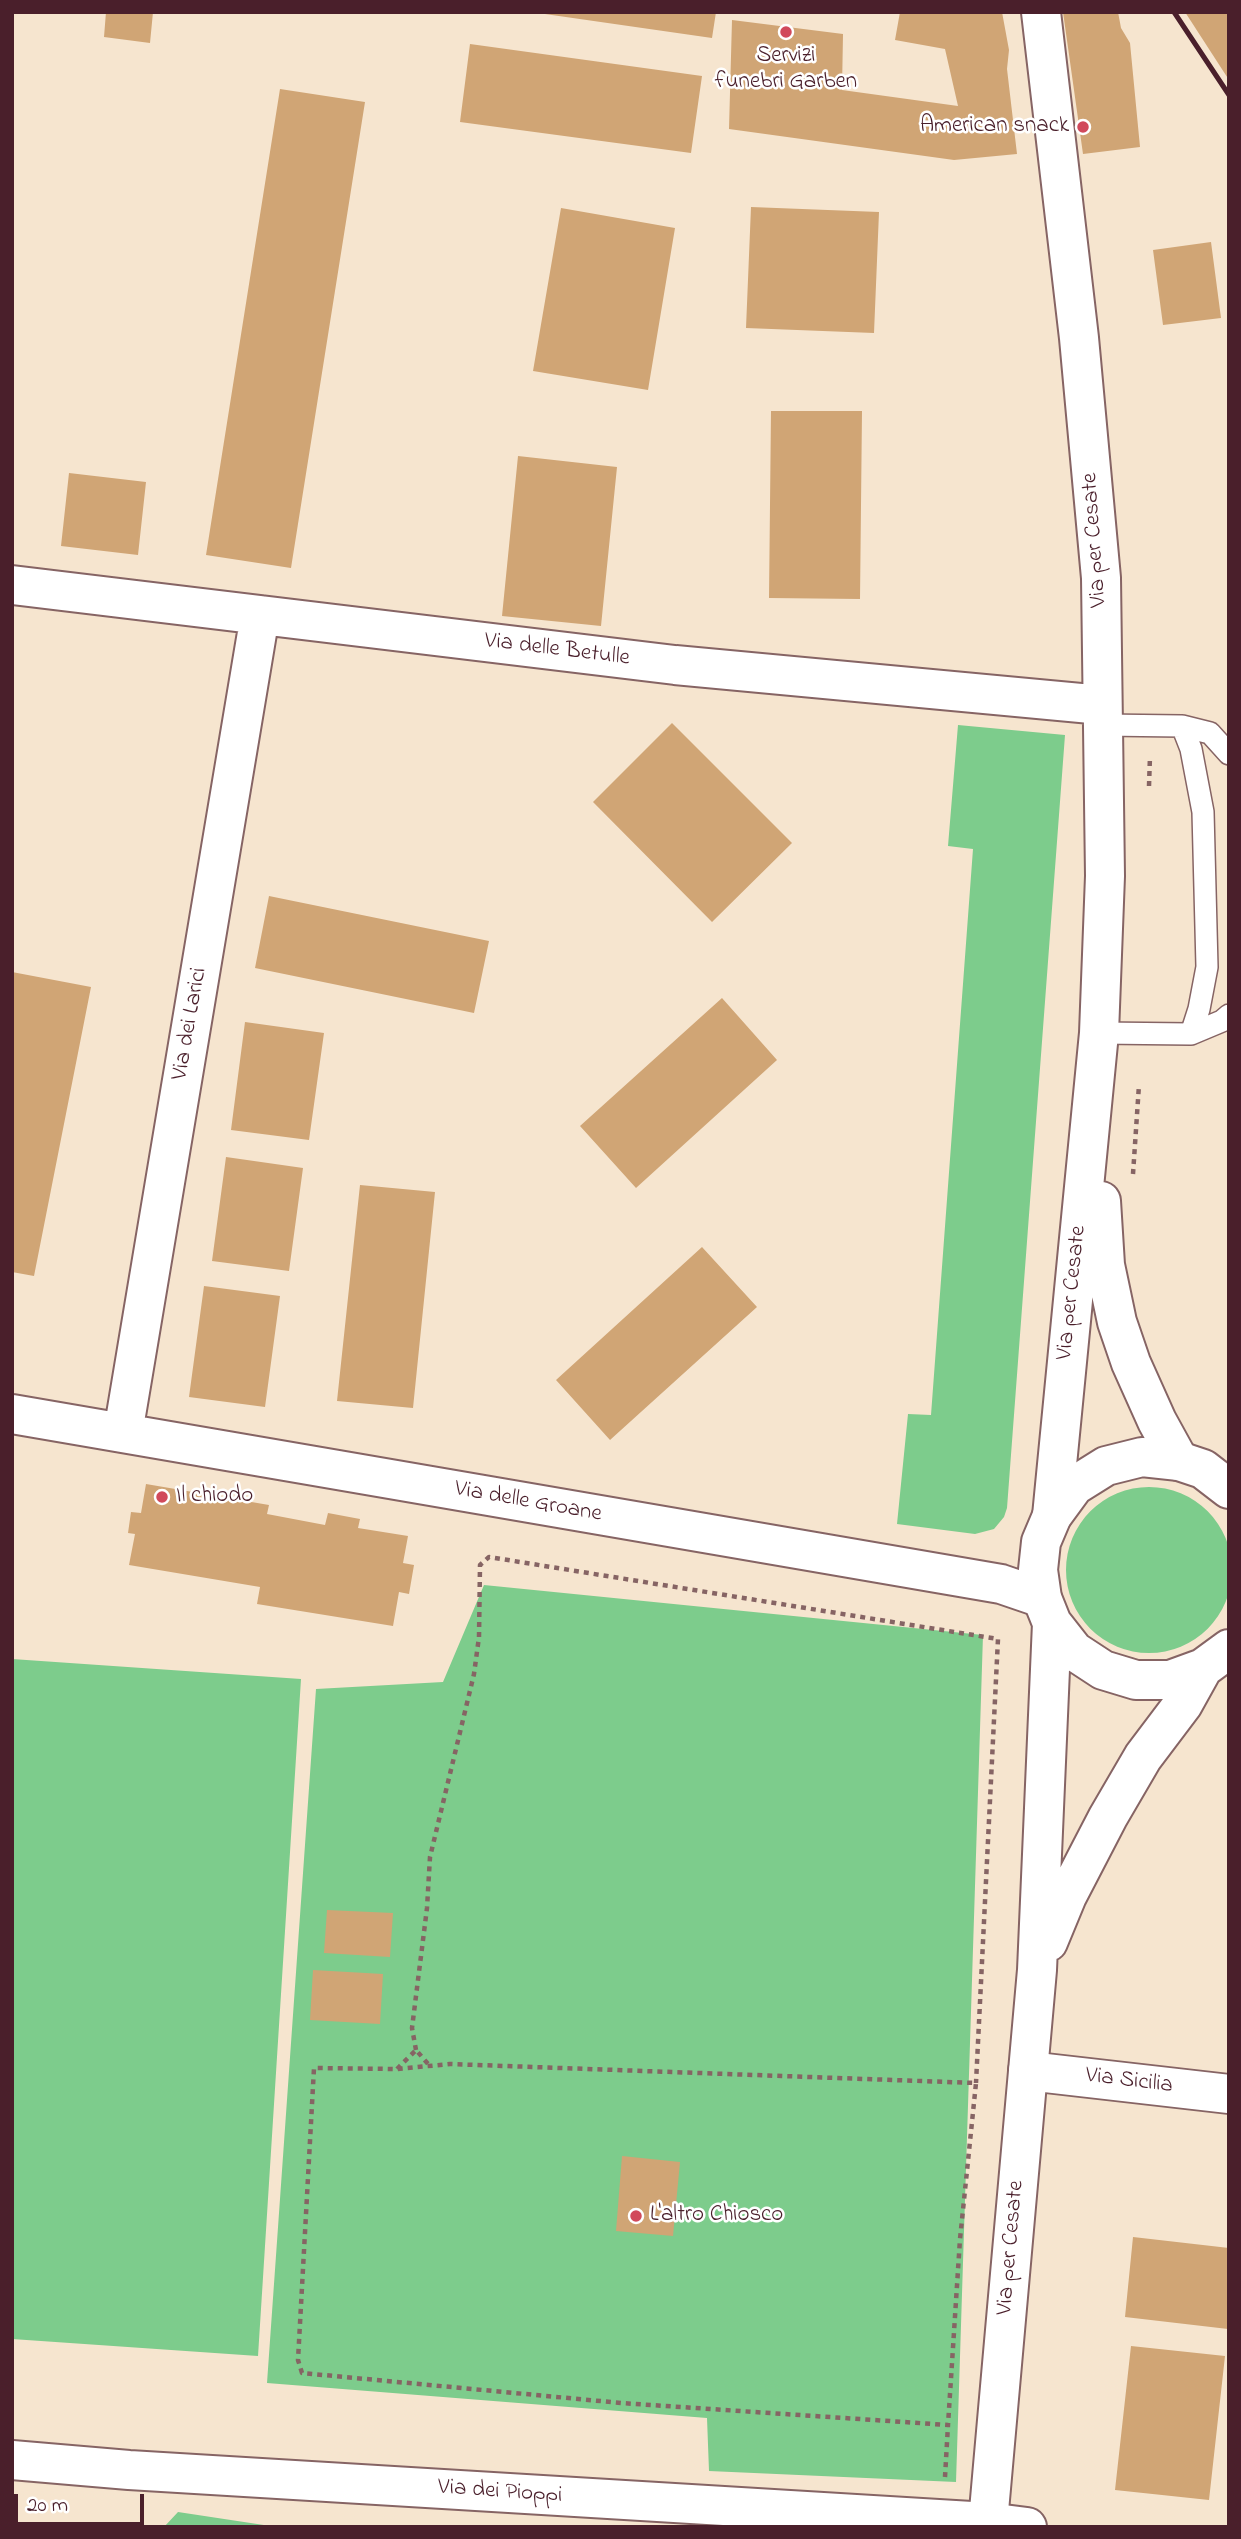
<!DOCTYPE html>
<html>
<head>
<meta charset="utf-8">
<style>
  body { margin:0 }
  #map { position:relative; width:1241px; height:2539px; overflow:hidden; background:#f6e5cf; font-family:"Indie Flower",sans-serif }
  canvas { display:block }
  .frame { position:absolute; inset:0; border:14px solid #4a1f2b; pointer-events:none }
  .scale { position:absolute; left:14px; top:2494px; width:130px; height:32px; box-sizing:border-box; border:4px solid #4a1f2b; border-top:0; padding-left:9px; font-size:21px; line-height:24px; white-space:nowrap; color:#4a1f2b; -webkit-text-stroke:5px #fff; paint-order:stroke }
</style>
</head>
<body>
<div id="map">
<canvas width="1241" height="2539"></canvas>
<div class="frame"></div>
<div class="scale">20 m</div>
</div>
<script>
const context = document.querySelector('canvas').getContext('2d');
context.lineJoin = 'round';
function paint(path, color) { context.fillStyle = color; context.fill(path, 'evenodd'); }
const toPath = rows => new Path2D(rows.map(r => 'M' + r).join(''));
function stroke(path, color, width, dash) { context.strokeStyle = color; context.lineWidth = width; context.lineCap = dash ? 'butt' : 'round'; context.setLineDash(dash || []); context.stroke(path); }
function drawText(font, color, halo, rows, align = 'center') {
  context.font = font + ' "Indie Flower",sans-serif'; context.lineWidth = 5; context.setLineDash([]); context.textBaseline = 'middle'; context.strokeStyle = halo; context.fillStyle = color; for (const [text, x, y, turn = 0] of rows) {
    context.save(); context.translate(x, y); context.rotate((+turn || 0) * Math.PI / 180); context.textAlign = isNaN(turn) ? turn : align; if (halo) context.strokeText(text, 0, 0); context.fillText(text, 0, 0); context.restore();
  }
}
const green = toPath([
  [958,725,1065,735,1007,1508,1004,1517,994,1529,975,1534,897,1524,908,1414,931,1415,973,849,948,846],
  '1066 1570a83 83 0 1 1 166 0a83 83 0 1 1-166 0Z',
  [484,1585,983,1635,956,2482,709,2471,707,2418,267,2383,316,1689,443,1682],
  [12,1659,301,1679,258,2356,12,2339],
  [178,2512,277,2527,164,2527]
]);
const building = toPath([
  [106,12,153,12,150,43,104,37],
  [531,12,716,12,712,38],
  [900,12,1002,12,1009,50,1007,69,1017,154,954,160,729,129,732,20,843,34,842,90,958,106,945,49,895,40],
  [1063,12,1118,12,1121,28,1130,43,1140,147,1083,154],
  [1185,12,1229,12,1229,80],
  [470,44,702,76,691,153,460,122],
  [280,89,365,102,291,568,206,555],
  [751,207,879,212,874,333,746,328],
  [561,208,675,228,648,390,533,371],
  [1211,242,1221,318,1163,325,1153,250],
  [771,411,862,411,860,599,769,598],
  [518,456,617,467,601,626,502,616],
  [69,473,146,482,138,555,61,546],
  [672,723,792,843,712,922,593,802],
  [269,896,489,941,474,1013,255,968],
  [12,972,91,987,34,1276,12,1272],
  [722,998,777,1060,636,1188,580,1126],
  [245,1022,324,1033,309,1140,231,1130],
  [226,1157,303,1168,289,1271,212,1261],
  [360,1185,435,1192,413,1408,337,1401],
  [702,1247,757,1307,610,1440,556,1380],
  [204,1286,280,1296,265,1407,189,1397],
  [146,1484,269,1505,267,1514,325,1525,328,1513,360,1519,358,1528,408,1536,403,1563,414,1565,409,1594,399,1592,393,1626,257,1604,260,1587,129,1565,135,1534,128,1533,131,1512,141,1513],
  [327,1910,393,1913,390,1957,324,1953],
  [313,1970,383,1974,380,2024,310,2020],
  [622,2156,680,2162,673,2236,616,2231],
  [1133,2237,1229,2248,1228,2329,1125,2317],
  [1131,2346,1225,2356,1209,2500,1115,2490]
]);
const path = toPath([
  [1149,786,1150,756],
  [1133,1174,1139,1085],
  [416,2050,412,2028,427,1908,430,1857,474,1674,479,1637,480,1565,489,1557,998,1639,976,2083],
  [397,2069,416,2050,429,2065],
  [945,2477,948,2425,621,2403,302,2373,298,2360,314,2068,397,2069,450,2064,976,2083,960,2239,948,2425]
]);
const service = toPath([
  [1102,725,1182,726,1210,733,1229,754],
  [1182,726,1191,749,1203,812,1207,967,1199,1009,1191,1034],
  [1099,1033,1191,1034,1222,1021,1229,1015]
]);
const minor = toPath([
  [1041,12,1079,338,1101,578,1105,876,1099,1033,1052,1516],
  [12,585,675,665,1102,705],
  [1101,1201,1105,1265,1117,1322,1131,1363,1157,1421,1179,1461],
  [12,1414,1001,1584,1042,1598],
  [123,1433,260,615],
  [1028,2071,1229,2094],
  [987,2527,988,2522,1027,2527]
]);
const tertiary = toPath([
  [1229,1489,1203,1469,1179,1461,1142,1457,1106,1466,1074,1486,1052,1516,1041,1542,1038,1570,1042,1598,1052,1623,1074,1651,1103,1670,1136,1680,1170,1680,1203,1668,1229,1649],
  [1048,1942,1067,1896,1108,1817,1143,1757,1183,1704,1203,1668],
  [12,2460,129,2470,988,2522,1037,1970,1052,1623]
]);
const rail = toPath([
  [1174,12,1229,95]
]);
const markers = [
  [786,32,7,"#d1495b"],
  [1083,127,7,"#d1495b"],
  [162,1497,7,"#d1495b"],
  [636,2216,7,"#d1495b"]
];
const poiNames = [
  ["Servizi",786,57,"center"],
  ["funebri Garben",786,83,"center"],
  ["American snack",1069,127,"right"],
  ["Il chiodo",176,1497],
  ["L'altro Chiosco",650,2216]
];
const streetNames = [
  ["Via per Cesate",1096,540,-94],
  ["Via delle Betulle",557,651,7],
  ["Via dei Larici",191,1024,-80],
  ["Via per Cesate",1073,1293,-84],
  ["Via delle Groane",528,1503,10],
  ["Via Sicilia",1129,2082,7],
  ["Via per Cesate",1012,2248,-85],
  ["Via dei Pioppi",500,2493,4]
];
paint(green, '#7dcc8c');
paint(building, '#d0a575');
stroke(service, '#866464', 24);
stroke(minor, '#866464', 42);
stroke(tertiary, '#866464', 42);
stroke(path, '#866464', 4.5, [5, 5]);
stroke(service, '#fff', 21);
stroke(minor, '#fff', 38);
stroke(tertiary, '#fff', 38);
stroke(rail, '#4a1f2b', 5);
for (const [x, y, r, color] of markers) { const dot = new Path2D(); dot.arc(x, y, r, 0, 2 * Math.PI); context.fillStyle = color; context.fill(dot); stroke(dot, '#fff', 2.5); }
drawText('23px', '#4a1f2b', '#fff', poiNames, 'left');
drawText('23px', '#4a1f2b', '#fff', streetNames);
</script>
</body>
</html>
